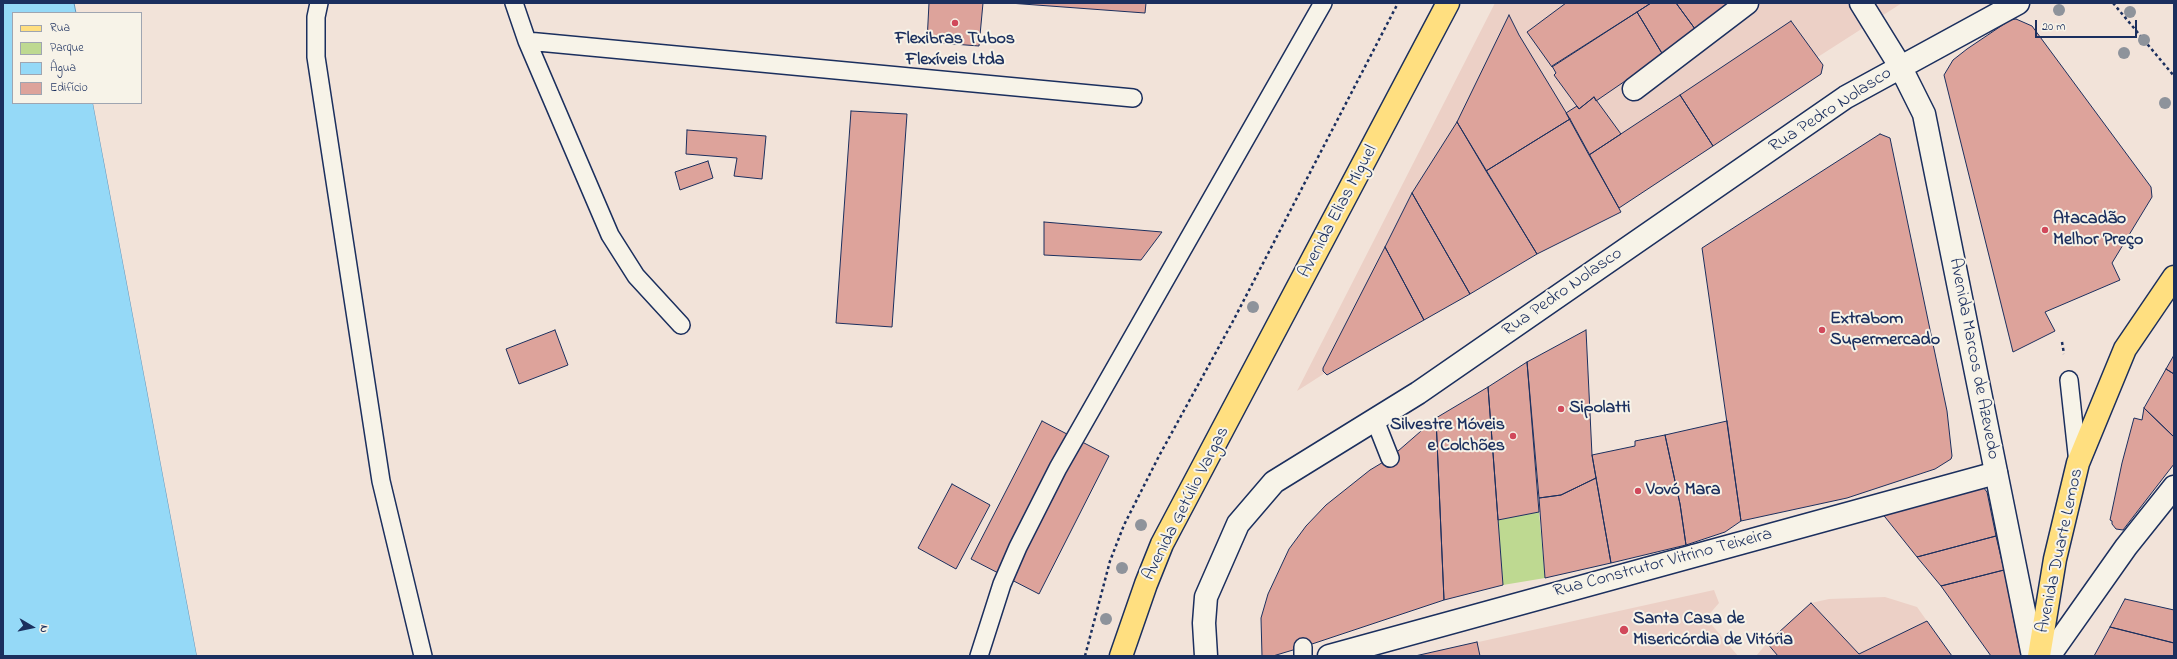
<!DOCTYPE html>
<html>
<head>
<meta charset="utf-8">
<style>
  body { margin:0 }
  #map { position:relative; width:2177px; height:659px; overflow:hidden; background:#f2e3d9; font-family:"Indie Flower",sans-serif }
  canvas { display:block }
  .frame { position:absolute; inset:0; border:4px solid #1b2f5e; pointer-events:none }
  .legend { position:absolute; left:12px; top:12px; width:130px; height:92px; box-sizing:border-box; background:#f7f3e8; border:1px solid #9fa5b1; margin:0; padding:5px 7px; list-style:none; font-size:12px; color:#1b2f5e }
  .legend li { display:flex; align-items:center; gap:8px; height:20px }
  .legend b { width:20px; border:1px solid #9fa5b1 }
  .north { position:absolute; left:12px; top:607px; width:40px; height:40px; -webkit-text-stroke:3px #f7f3e8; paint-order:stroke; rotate:99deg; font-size:11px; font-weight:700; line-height:16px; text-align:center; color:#1b2f5e }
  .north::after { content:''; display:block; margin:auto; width:14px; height:18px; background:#1b2f5e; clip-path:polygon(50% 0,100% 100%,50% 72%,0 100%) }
  .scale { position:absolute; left:2035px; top:20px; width:102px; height:18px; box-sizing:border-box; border:2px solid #1b2f5e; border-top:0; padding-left:5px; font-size:12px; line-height:14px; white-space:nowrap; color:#1b2f5e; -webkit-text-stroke:3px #f7f3e8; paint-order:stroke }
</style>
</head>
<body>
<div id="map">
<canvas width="2177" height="659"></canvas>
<div class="frame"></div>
<ul class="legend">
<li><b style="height:5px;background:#ffdf80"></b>Rua</li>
<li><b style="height:11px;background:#bed991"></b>Parque</li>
<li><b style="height:11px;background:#95d9f7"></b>Água</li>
<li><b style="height:11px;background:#dda39b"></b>Edifício</li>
</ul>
<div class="north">N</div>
<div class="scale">20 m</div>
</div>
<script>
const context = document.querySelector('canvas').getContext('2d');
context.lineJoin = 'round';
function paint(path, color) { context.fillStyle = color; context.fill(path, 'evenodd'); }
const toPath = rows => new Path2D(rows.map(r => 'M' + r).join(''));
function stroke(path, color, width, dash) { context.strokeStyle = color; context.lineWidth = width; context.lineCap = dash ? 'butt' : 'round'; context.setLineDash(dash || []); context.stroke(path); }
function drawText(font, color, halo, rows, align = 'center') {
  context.font = font + ' "Indie Flower",sans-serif'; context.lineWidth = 4; context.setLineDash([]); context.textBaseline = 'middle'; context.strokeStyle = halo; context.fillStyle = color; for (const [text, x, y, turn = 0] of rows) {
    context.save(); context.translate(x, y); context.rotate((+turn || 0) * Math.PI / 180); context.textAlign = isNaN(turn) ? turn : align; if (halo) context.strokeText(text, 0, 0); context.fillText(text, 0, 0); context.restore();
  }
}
const built = toPath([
  [1495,3,1902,3,1297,391],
  [1714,590,1719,603,1706,618,1738,656,1415,656],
  [1885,597,1917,607,1952,656,1756,656,1767,643,1811,603,1829,599]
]);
const green = toPath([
  [1539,512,1545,578,1503,585,1498,520]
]);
const water = toPath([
  [3,3,74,3,76,13,13,13,13,103,93,103,197,656,3,656,3,3]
]);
const pier = toPath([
  [93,103,95,103,199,656,197,656]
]);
const building = toPath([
  [929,3,983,3,979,46,927,42,929,3],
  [1009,3,1146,3,1145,13,1009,3],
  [1566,3,1651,3,1552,67,1527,32,1566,3],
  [1651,3,1676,3,1698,33,1663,55,1637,12,1651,3],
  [1676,3,1742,3,1698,33,1676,3],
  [1637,12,1663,55,1596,101,1594,97,1579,109,1554,75,1556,73,1552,66,1637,12],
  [1509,15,1519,35,1570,119,1486,171,1457,122,1509,15],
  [2016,19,2032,26,2151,187,2152,197,2112,263,2120,280,2045,312,2055,331,2013,352,1944,75,1953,60,1967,49,2010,20,2016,19],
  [1791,21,1823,65,1821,74,1713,146,1680,95,1791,21],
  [1680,95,1713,146,1619,208,1589,155,1680,95],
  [1594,97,1621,134,1589,155,1566,113,1577,106,1579,109,1594,97],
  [851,111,907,114,892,327,836,323,851,111],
  [1570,119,1621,212,1537,254,1486,171,1570,119],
  [1457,122,1537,254,1470,294,1412,193,1457,122],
  [687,130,766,136,762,179,734,176,737,158,686,154,687,130],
  [1880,134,1890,138,1947,411,1952,456,1951,459,1935,469,1847,498,1741,521,1702,248,1880,134],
  [708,161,713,178,680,190,675,172,708,161],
  [1412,193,1470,294,1424,320,1385,247,1412,193],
  [1044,222,1162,232,1141,260,1044,255,1044,222],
  [1385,247,1424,320,1327,375,1323,371,1323,368,1385,247],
  [555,330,568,365,519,384,506,349,555,330],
  [1586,330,1592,455,1596,478,1561,495,1539,498,1527,362,1586,330],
  [2174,355,2174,374,2166,369,2174,355],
  [1527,362,1539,512,1498,520,1488,387,1527,362],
  [2166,369,2174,374,2174,437,2144,408,2166,369],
  [1488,387,1503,585,1444,600,1436,418,1488,387],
  [2144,408,2174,437,2174,464,2123,530,2116,529,2112,524,2112,521,2110,520,2122,463,2134,418,2142,420,2144,408],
  [1436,418,1444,600,1303,647,1273,656,1262,656,1261,618,1268,594,1289,549,1306,526,1326,505,1370,470,1390,458,1436,418],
  [1042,421,1109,456,1039,594,971,559,1042,421],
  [1727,421,1741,521,1725,532,1686,545,1680,504,1665,435,1727,421],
  [1665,435,1680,504,1686,545,1611,563,1592,455,1635,446,1635,441,1665,435],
  [1596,478,1611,563,1545,578,1539,498,1561,495,1596,478],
  [952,484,990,505,956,569,918,548,952,484],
  [1983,487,1987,492,1996,536,1917,557,1881,512,1983,487],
  [1996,536,2004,570,1941,586,1917,557,1996,536],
  [2004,570,2021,656,1991,656,1941,586,2004,570],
  [2125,599,2174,610,2174,643,2110,627,2125,599],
  [1811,603,1859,654,1927,621,1952,656,1778,656,1767,643,1811,603],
  [2110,627,2174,643,2174,656,2094,656,2110,627],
  [1477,642,1480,656,1415,656,1477,642]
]);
const path = toPath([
  [2113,3,2174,76],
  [2062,342,2064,354],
  [1085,656,1110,561,1124,525,1159,456,1232,323,1398,3]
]);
const service = toPath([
  [319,3,316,17,316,57,381,481,423,656],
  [514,3,527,41,610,235,636,276,681,325],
  [527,41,1133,98],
  [2069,380,2078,463],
  [1375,420,1390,458],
  [1303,647,1303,656],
  [979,656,1002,584,1018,547,1058,468,1323,3]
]);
const minor = toPath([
  [1861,3,1900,66],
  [1634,89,1747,3],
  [1329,656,1996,473],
  [2049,656,2126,547,2174,487]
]);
const secondary = toPath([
  [1900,66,1924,114,2033,656],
  [1206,656,1204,623,1206,597,1238,524,1274,482,1418,393,1846,97,2018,3]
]);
const primary = toPath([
  [1121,656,1146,584,1162,544,1448,3],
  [2039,656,2055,559,2078,463,2125,349,2174,277]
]);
const trees = [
  [2059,10],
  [2130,12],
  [2144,40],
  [2124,53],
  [2165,103],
  [1253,307],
  [1141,525],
  [1122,568],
  [1106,619]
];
const markers = [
  [955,23,4,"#d1495b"],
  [2045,230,4,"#d1495b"],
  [1822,330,4,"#d1495b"],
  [1561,409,4,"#d1495b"],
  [1513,436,4,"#d1495b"],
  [1638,491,4,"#d1495b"],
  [1624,630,5,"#d1495b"]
];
const poiNames = [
  ["Flexibras Tubos",955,40,"center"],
  ["Flexíveis Ltda",955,61,"center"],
  ["Atacadão",2053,220],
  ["Melhor Preço",2053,241],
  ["Extrabom",1830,320],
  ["Supermercado",1830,341],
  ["Sipolatti",1569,409],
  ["Silvestre Móveis",1505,426,"right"],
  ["e Colchões",1505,447,"right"],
  ["Vovó Mara",1646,491],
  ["Santa Casa de",1633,620],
  ["Misericórdia de Vitória",1633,641]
];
const streetNames = [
  ["Rua Pedro Nolasco",1831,111,-33],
  ["Avenida Elias Miguel",1339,212,-62],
  ["Rua Pedro Nolasco",1563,293,-35],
  ["Avenida Marcos de Azevedo",1973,359,79],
  ["Avenida Getúlio Vargas",1187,504,-63],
  ["Avenida Duarte Lemos",2061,551,-78],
  ["Rua Construtor Vitrino Teixeira",1663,564,-15]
];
paint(built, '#ecd0c6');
paint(green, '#bed991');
paint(water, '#95d9f7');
stroke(water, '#6495ba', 1);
paint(pier, '#f2e3d9');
paint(building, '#dda39b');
stroke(building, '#1b2f5e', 1);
stroke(service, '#1b2f5e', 20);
stroke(minor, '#1b2f5e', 25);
stroke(secondary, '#1b2f5e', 25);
stroke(primary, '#1b2f5e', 25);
stroke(path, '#1b2f5e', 2.5, [3, 3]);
stroke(service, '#f7f3e8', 17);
stroke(minor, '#f7f3e8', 22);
stroke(secondary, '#f7f3e8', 22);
stroke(primary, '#ffdf80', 22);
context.fillStyle = '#8e939b';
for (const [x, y] of trees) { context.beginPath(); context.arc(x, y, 6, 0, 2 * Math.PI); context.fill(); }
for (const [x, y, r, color] of markers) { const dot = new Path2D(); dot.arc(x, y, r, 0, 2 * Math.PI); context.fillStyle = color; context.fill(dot); stroke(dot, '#f7f3e8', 1.5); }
drawText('bold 18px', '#1b2f5e', '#f7f3e8', poiNames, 'left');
drawText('18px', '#1b2f5e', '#f7f3e8', streetNames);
</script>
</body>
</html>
